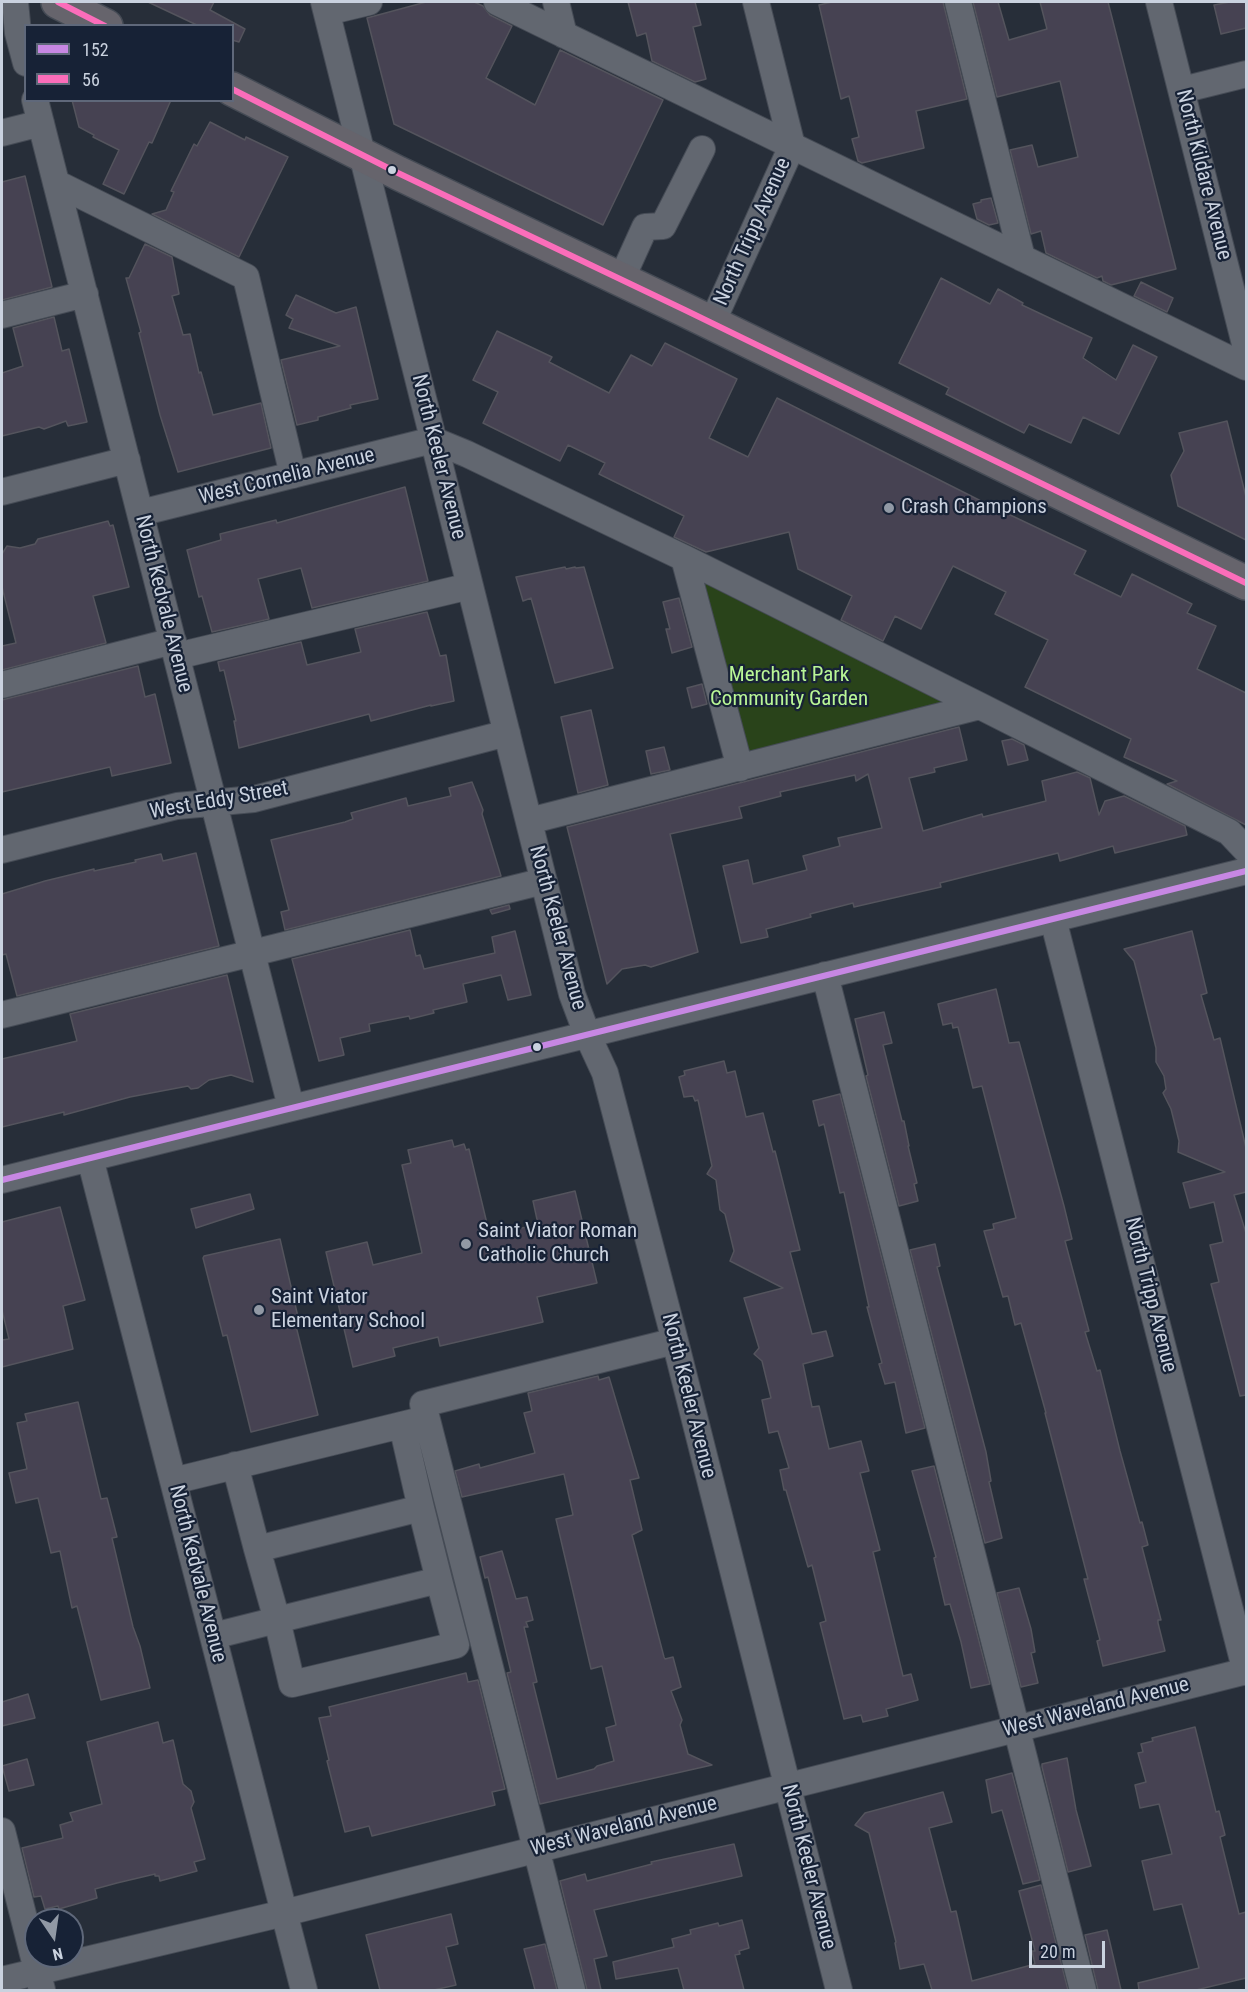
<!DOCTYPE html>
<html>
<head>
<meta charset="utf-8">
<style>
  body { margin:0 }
  #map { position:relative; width:1248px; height:1992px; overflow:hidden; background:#272e39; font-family:"Roboto Condensed",sans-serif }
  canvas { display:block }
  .frame { position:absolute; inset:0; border:3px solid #cad2df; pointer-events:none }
  .legend { position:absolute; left:24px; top:24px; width:210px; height:78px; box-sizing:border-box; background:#172236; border:2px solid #5f687a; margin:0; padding:8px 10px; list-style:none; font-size:18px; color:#cad2df }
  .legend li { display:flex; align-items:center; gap:12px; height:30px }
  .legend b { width:30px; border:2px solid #5f687a }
  .north { position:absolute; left:24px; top:1908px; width:60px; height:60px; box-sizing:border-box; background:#172236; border:2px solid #5f687a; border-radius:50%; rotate:167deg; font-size:16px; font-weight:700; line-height:24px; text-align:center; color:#cad2df }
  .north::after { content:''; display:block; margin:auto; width:21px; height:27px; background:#9199a5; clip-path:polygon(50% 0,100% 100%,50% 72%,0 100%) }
  .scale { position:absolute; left:1029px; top:1941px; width:76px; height:27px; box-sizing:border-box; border:3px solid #cad2df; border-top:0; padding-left:8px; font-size:18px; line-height:21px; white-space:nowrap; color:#cad2df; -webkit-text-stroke:4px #172236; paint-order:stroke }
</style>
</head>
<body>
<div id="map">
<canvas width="1248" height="1992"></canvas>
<div class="frame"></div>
<ul class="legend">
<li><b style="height:8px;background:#c787e3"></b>152</li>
<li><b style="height:8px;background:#fb6dba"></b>56</li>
</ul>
<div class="north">N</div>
<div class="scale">20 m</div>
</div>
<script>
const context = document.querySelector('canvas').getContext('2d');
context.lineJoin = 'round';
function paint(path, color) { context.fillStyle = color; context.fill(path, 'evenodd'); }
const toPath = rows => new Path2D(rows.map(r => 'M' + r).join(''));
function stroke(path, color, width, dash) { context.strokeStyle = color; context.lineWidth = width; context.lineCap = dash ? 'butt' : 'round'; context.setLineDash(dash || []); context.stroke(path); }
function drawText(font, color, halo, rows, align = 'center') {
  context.font = font + ' "Roboto Condensed",sans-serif'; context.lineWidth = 4.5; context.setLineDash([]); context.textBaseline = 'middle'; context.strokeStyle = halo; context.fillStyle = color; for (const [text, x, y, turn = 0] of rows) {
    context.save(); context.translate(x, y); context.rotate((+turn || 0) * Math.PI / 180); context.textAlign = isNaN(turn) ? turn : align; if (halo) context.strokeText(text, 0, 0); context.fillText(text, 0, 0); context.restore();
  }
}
const green = toPath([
  [702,581,749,606,832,644,948,702,748,759]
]);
const building = toPath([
  [148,2,214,2,210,10,245,29,239,42,232,40,232,26,199,26,148,2],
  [426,2,474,2,483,6,490,15,512,26,486,78,535,105,560,50,663,100,603,225,394,124,367,18,426,2],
  [628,2,695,2,701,25,693,27,706,79,695,82,652,61,646,33,637,36,628,2],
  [832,2,943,2,967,99,916,111,924,148,862,163,858,161,852,139,859,137,849,96,841,99,819,5,832,2],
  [973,2,998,2,1009,40,1047,29,1040,2,1108,2,1176,269,1111,285,1103,281,1102,276,1097,278,1046,253,1041,231,1031,234,1010,150,1032,145,1038,167,1078,157,1060,81,997,97,973,2],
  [1230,2,1246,2,1246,28,1221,34,1214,5,1230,2],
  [72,100,171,100,152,143,149,142,124,194,103,184,119,150,93,137,94,135,79,127,72,100],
  [210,122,245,140,246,137,288,157,239,257,152,214,166,210,174,192,171,191,194,144,197,146,210,122],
  [25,176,52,287,2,300,2,182,25,176],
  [991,198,998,223,989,225,977,219,973,204,981,202,981,200,991,198],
  [145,244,172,257,179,294,172,296,183,335,190,334,199,373,201,372,213,415,261,403,271,448,178,472,160,415,139,333,141,332,126,278,129,278,145,244],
  [941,278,990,304,998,289,1023,303,1022,305,1092,338,1083,358,1116,380,1133,345,1157,357,1119,434,1083,417,1071,443,1029,424,1024,433,946,394,949,388,899,363,941,278],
  [1141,282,1173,298,1167,312,1134,296,1141,282],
  [296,295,336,313,356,307,378,399,350,405,351,408,318,417,318,420,297,425,281,360,340,346,289,328,293,319,286,315,296,295],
  [54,317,62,351,69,349,87,422,68,426,66,421,44,429,39,427,2,436,2,373,23,366,13,328,54,317],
  [497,331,552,357,549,362,609,393,631,355,652,366,665,343,737,379,709,438,748,457,777,398,985,503,1086,551,1074,574,1121,597,1132,574,1192,604,1187,613,1216,626,1197,669,1246,693,1246,825,1167,784,1177,781,1124,757,1131,739,1025,687,1048,640,995,614,1006,592,953,566,921,629,895,616,883,641,841,620,852,596,798,569,789,532,706,552,674,537,684,516,599,474,605,463,568,445,560,461,483,423,498,392,473,380,497,331],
  [1227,421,1246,497,1246,540,1178,506,1171,475,1184,451,1179,433,1227,421],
  [405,487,428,581,312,608,301,568,258,579,269,619,212,632,202,596,199,597,187,550,221,540,220,534,276,520,277,523,405,487],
  [108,521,110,526,113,525,129,587,93,596,106,643,2,670,2,646,16,643,2,587,2,554,7,546,20,548,35,544,38,539,108,521],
  [565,567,566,569,575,567,576,568,584,567,613,668,555,683,531,598,523,601,516,577,565,567],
  [679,598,692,647,672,653,666,629,670,629,663,602,679,598],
  [427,612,440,656,446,655,454,701,431,706,431,705,371,721,369,714,239,748,234,721,236,721,224,670,220,671,218,662,301,642,307,665,361,652,355,629,427,612],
  [138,666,145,697,155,694,171,763,112,776,110,767,2,792,2,700,138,666],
  [702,684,707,704,692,708,687,688,702,684],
  [591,710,608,785,578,793,561,717,591,710],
  [959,727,967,760,934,768,935,772,909,778,923,831,982,814,983,817,1046,801,1042,781,1077,772,1090,778,1099,815,1105,801,1124,796,1185,826,1187,835,1115,853,1113,846,1060,861,1058,853,940,883,941,887,854,907,853,903,810,914,811,917,766,929,768,937,741,943,723,866,748,860,753,884,807,870,803,856,840,846,838,838,882,828,868,774,856,781,855,775,780,792,781,796,739,807,742,818,670,834,698,952,651,967,645,965,622,969,607,984,567,827,959,727],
  [1012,739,1024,745,1028,760,1008,765,1002,741,1012,739],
  [664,747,670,770,651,774,646,751,664,747],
  [472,782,483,810,482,814,501,876,285,930,281,912,289,910,271,840,345,822,353,819,351,813,406,798,408,806,451,796,449,788,472,782],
  [196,853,219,946,17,996,6,954,2,955,2,894,45,881,94,869,94,871,136,862,135,860,161,854,163,861,196,853],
  [509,905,510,909,492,914,490,910,509,905],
  [410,930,416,956,420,955,424,969,495,953,492,937,515,931,531,995,508,1000,501,975,463,984,467,1002,433,1010,434,1013,410,1019,409,1016,369,1024,370,1031,340,1038,344,1055,319,1061,292,959,410,930],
  [1192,931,1207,993,1201,995,1214,1040,1220,1038,1246,1148,1246,1192,1234,1195,1246,1233,1246,1395,1240,1396,1211,1284,1219,1282,1210,1245,1223,1242,1214,1202,1190,1208,1183,1183,1225,1172,1178,1152,1179,1141,1171,1109,1163,1093,1166,1089,1164,1076,1156,1062,1156,1048,1138,976,1134,961,1124,949,1192,931],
  [227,975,253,1082,231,1075,209,1080,198,1088,191,1089,188,1086,130,1097,64,1115,64,1112,2,1127,2,1059,77,1041,70,1014,227,975],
  [996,989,1009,1043,1019,1042,1064,1206,1072,1239,1065,1241,1089,1331,1085,1332,1097,1371,1100,1370,1120,1451,1140,1523,1142,1522,1148,1545,1142,1547,1161,1620,1158,1620,1158,1623,1165,1651,1103,1666,1097,1641,1100,1640,1084,1579,1088,1579,1045,1413,1046,1413,1021,1323,1015,1325,1008,1296,1003,1297,984,1231,994,1229,993,1224,1016,1218,982,1086,973,1088,958,1027,953,1028,952,1023,943,1025,938,1004,996,989],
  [884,1012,892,1043,883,1045,902,1121,904,1121,909,1146,908,1146,917,1183,914,1184,918,1201,899,1206,866,1076,868,1075,855,1019,884,1012],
  [724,1061,727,1073,735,1071,746,1117,763,1113,773,1152,775,1151,800,1250,790,1252,812,1334,826,1331,833,1356,803,1364,812,1407,819,1406,829,1449,861,1441,869,1471,860,1473,880,1550,873,1552,903,1676,911,1674,918,1700,886,1709,888,1716,863,1722,861,1715,844,1719,820,1623,826,1621,812,1565,808,1567,786,1490,784,1490,780,1470,789,1468,778,1431,769,1433,762,1400,771,1398,762,1361,754,1354,759,1348,744,1298,783,1288,730,1261,734,1251,725,1214,720,1210,716,1180,707,1174,712,1166,698,1100,695,1101,693,1096,684,1097,679,1077,685,1075,684,1071,724,1061],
  [840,1094,925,1428,906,1433,895,1382,885,1384,879,1364,882,1363,867,1307,869,1307,844,1192,840,1193,824,1124,819,1126,813,1101,840,1094],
  [452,1140,454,1147,464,1144,466,1150,469,1149,490,1236,538,1224,533,1201,575,1191,597,1283,537,1297,543,1322,440,1346,438,1337,393,1348,395,1356,353,1367,326,1252,367,1242,373,1265,422,1253,402,1165,411,1163,408,1150,452,1140],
  [250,1194,254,1209,196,1228,191,1209,250,1194],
  [60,1207,85,1300,63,1306,73,1349,2,1367,2,1340,9,1339,2,1310,2,1222,60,1207],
  [280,1239,298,1317,294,1318,318,1415,251,1432,227,1335,223,1336,203,1258,204,1256,280,1239],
  [935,1244,940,1266,937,1267,986,1452,991,1481,989,1482,1002,1538,985,1543,910,1250,935,1244],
  [598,1376,599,1380,609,1377,639,1478,630,1480,642,1530,632,1535,664,1657,665,1659,673,1657,681,1687,671,1691,682,1720,680,1725,688,1754,712,1765,540,1804,507,1673,511,1672,488,1577,485,1578,480,1557,502,1551,516,1599,527,1597,533,1620,526,1622,528,1627,524,1627,537,1682,533,1683,557,1779,594,1769,597,1766,614,1761,606,1728,616,1725,602,1666,591,1669,556,1519,573,1515,564,1474,462,1497,455,1471,479,1464,480,1468,535,1453,524,1413,532,1411,528,1393,598,1376],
  [78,1402,101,1499,107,1498,117,1537,112,1538,133,1627,140,1646,150,1688,101,1700,77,1606,72,1608,60,1551,51,1553,38,1498,16,1503,9,1473,27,1469,17,1423,27,1421,25,1414,78,1402],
  [934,1466,990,1684,971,1688,961,1642,950,1604,945,1605,934,1558,936,1557,912,1471,934,1466],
  [1019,1588,1031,1629,1035,1652,1031,1653,1038,1683,1021,1687,997,1593,1019,1588],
  [466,1673,468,1682,478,1680,505,1789,492,1792,495,1805,372,1836,369,1826,345,1832,327,1761,329,1760,319,1718,331,1716,329,1707,466,1673],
  [28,1694,35,1718,2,1726,2,1702,28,1694],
  [158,1722,163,1743,173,1740,183,1784,191,1791,194,1802,191,1808,205,1859,194,1862,197,1871,160,1881,159,1876,155,1876,155,1874,117,1883,95,1889,97,1898,59,1909,58,1906,45,1909,41,1896,34,1897,22,1848,63,1838,60,1825,73,1821,70,1813,102,1804,87,1742,158,1722],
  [1195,1727,1216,1812,1219,1811,1225,1835,1220,1837,1239,1914,1246,1912,1246,1978,1196,1990,1139,1990,1138,1983,1199,1968,1182,1904,1154,1910,1142,1861,1172,1854,1159,1804,1140,1808,1135,1785,1146,1782,1138,1753,1143,1752,1141,1744,1153,1741,1152,1738,1195,1727],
  [1067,1758,1076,1810,1091,1866,1068,1872,1042,1767,1042,1764,1067,1758],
  [27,1759,34,1785,9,1791,2,1766,27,1759],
  [1012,1773,1040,1880,1023,1884,1002,1810,992,1813,986,1780,1012,1773],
  [943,1792,952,1822,929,1828,951,1912,956,1911,972,1981,1035,1964,1032,1951,1035,1951,1019,1891,1041,1885,1068,1990,932,1990,924,1964,900,1969,895,1943,896,1942,869,1833,855,1825,865,1813,943,1792],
  [734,1844,742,1876,594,1910,607,1956,594,1959,601,1990,587,1990,560,1881,585,1874,587,1881,652,1864,651,1862,734,1844],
  [451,1914,458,1944,446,1947,456,1985,434,1990,380,1990,366,1935,451,1914],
  [742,1920,749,1948,739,1951,740,1954,735,1955,744,1990,684,1990,678,1968,616,1979,613,1962,674,1947,672,1939,691,1934,690,1930,718,1923,719,1926,742,1920],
  [1107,1930,1121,1990,1098,1990,1085,1935,1107,1930],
  [545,1944,557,1990,535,1990,524,1949,545,1944]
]);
const minor = toPath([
  [15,2,18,33,26,63],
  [324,2,572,994,587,1034,605,1073,675,1341,839,1990],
  [497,2,1246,367],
  [556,2,564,35],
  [958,2,1022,258],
  [1159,2,1246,348],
  [327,12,369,2],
  [1182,90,1246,74],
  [35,100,291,1107],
  [2,133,41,123],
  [56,183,246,277,293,475],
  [621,280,645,227,663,226,702,149],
  [2,315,85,294],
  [712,323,792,146,756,2],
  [2,492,127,460],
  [140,513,433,440,467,454,684,558,980,706,1229,832,1246,850],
  [684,558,740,768],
  [177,656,470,586],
  [2,685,173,641],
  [529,821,980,706],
  [2,850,177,806,254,799,507,733],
  [1053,919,1246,1672],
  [825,975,1083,1990],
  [2,1015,544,881],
  [90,1158,304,1990],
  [2,1180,1246,871],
  [402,1425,421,1508],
  [235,1465,257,1549],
  [173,1481,426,1419],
  [213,1636,277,1620,439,1580,456,1645,292,1684,277,1620,257,1549,421,1508,439,1580],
  [2,1831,42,1990],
  [2,1980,284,1913,1246,1671],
  [572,1990,423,1404,675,1341]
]);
const major = toPath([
  [58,2,106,26],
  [232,89,398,173,685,310,1246,583]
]);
const bus1 = toPath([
  [2,1180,1246,871]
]);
const bus2 = toPath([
  [58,2,105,26],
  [232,89,398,173,685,310,1246,583]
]);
const markers = [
  [392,170,5,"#cad2df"],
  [889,508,6,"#9199a5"],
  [537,1047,5,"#cad2df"],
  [466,1244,6,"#9199a5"],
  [259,1310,6,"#9199a5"]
];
const streetNames = [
  ["North Kildare Avenue",1203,175,76],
  ["North Tripp Avenue",753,232,-66],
  ["North Keeler Avenue",438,457,76],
  ["West Cornelia Avenue",287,477,-14],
  ["North Kedvale Avenue",163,604,76],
  ["West Eddy Street",219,801,-10],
  ["North Keeler Avenue",557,928,75],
  ["North Tripp Avenue",1150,1295,76],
  ["North Keeler Avenue",688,1396,76],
  ["North Kedvale Avenue",197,1574,76],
  ["West Waveland Avenue",1096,1708,-14],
  ["West Waveland Avenue",624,1827,-14],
  ["North Keeler Avenue",808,1867,76]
];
const poiNames = [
  ["Crash Champions",901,508],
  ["Saint Viator Roman",478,1232],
  ["Catholic Church",478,1256],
  ["Saint Viator",271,1298],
  ["Elementary School",271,1322]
];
const parkNames = [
  ["Merchant Park",789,676],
  ["Community Garden",789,700]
];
paint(green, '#29431a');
paint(building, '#464252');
stroke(building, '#54545d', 1.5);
stroke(minor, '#454b55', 28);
stroke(major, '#454b55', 36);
stroke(minor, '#626770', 26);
stroke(major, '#66646c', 33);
stroke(bus1, '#c787e3', 6);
stroke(bus2, '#fb6dba', 6);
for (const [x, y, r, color] of markers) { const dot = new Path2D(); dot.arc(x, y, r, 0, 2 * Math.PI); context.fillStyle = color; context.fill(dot); stroke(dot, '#172236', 2); }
drawText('21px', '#cad2df', '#172236', streetNames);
drawText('21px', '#cad2df', '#172236', poiNames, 'left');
drawText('21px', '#b9f696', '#172236', parkNames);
</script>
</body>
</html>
